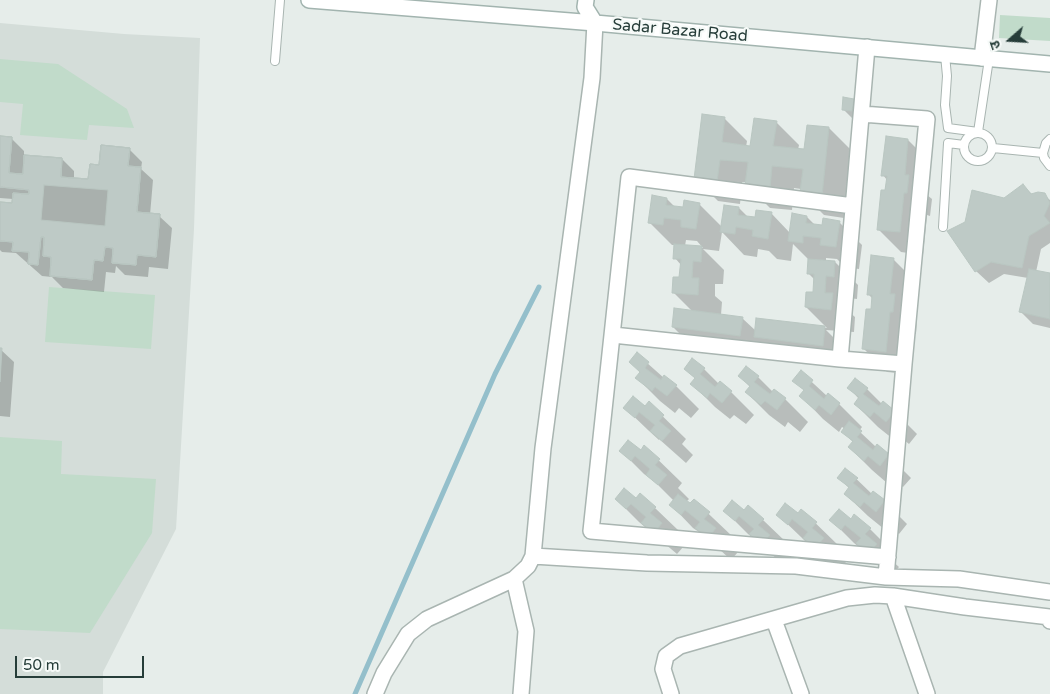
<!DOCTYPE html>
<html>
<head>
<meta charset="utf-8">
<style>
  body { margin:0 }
  #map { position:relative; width:1050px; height:694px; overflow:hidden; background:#e6edea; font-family:"Varela Round","Noto Sans Devanagari",sans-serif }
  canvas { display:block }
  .north { position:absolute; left:985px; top:15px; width:50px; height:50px; -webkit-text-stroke:4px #f6faf8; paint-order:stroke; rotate:251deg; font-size:14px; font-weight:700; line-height:20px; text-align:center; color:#263d39 }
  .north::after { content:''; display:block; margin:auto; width:18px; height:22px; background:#263d39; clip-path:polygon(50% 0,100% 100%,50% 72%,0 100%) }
  .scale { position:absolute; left:15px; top:656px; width:129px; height:22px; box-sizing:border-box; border:2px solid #263d39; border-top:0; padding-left:6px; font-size:15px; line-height:18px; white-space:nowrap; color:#263d39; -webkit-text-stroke:4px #f6faf8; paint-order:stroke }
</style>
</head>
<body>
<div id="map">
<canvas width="1050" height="694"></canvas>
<div class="north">उ</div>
<div class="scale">50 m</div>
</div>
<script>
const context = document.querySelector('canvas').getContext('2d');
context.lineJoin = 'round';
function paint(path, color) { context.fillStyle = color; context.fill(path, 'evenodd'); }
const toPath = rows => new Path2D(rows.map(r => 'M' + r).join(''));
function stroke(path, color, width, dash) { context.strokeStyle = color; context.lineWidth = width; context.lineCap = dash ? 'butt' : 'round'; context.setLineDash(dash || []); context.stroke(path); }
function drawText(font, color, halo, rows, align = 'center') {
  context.font = font + ' "Varela Round",sans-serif'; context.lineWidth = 4.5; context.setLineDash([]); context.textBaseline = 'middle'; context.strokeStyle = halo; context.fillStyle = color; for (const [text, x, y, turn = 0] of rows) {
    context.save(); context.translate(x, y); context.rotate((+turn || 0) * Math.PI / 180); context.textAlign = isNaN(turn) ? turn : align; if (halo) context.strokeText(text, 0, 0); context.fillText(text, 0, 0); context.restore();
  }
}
const built = toPath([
  [0,23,124,34,200,38,194,229,176,529,103,672,103,694,0,694]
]);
const green = toPath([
  [1000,15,1050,18,1050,41,999,38],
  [0,59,58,64,127,109,134,128,89,125,87,140,20,135,23,104,0,102],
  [49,287,155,295,151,349,45,342],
  [0,437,62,441,61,474,156,479,152,533,90,633,0,629]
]);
const shadow = toPath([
  [853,100,861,108,860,119,852,118,843,109],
  [724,118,747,141,746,147,751,147,776,122,799,145,798,150,805,151,829,128,852,151,844,218,824,215,801,192,801,189,794,188,792,210,770,208,747,185,747,182,742,182,740,204,718,201,695,178],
  [0,138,11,138,24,151,24,156,62,159,74,171,74,179,90,181,100,167,129,149,142,162,141,169,153,180,150,215,159,216,172,228,168,269,149,267,148,277,125,275,116,266,115,273,106,272,104,292,63,288,52,277,42,276,16,253,2,252,0,250,0,203,13,204,13,199,0,198],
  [908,140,931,163,927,195,932,199,930,216,927,215,923,255,901,252,878,229,887,180,883,175],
  [1023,186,1033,195,1044,195,1050,200,1050,243,1041,249,1036,272,1050,275,1050,328,1033,324,1020,311,1028,278,1004,274,989,283,976,271,1005,199],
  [667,199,676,208,684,209,699,204,722,227,739,208,748,217,756,218,771,213,790,233,807,217,816,226,824,227,839,222,862,245,859,269,845,267,837,259,826,258,826,262,835,262,858,285,857,299,849,298,848,311,855,317,854,332,826,330,847,351,845,368,696,350,673,327,692,311,673,292,680,279,681,265,675,258,676,245,672,245,649,222],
  [722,232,744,255,757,257,758,249,769,251,777,259,791,261,793,244,809,260,808,273,815,280,814,293,806,307,827,328,757,319,756,331,742,318,721,315,722,302,715,296,715,284,723,284,724,270,703,249,719,251],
  [686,240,697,241,703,248,685,246],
  [893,259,916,282,913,314,917,318,916,334,912,334,909,374,887,372,864,349,873,299,868,294],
  [0,349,14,362,10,417,0,416],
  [637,354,664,378,676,386,699,409,691,418,679,408,675,413,660,401,637,378,641,373],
  [685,369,704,369,719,384,731,392,754,415,746,424,734,415,730,419,715,407,692,384,696,379],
  [801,372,827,396,828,395,839,404,862,427,859,431,876,447,888,455,911,478,903,487,891,478,887,483,872,470,849,447,853,442,843,432,845,429,842,427,839,432,823,419,801,396,805,391,794,381],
  [740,376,758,377,773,392,774,391,785,399,808,422,800,432,788,422,785,427,769,415,746,392,750,387],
  [849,388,867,389,882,404,894,411,917,434,909,444,897,434,893,439,878,427,855,404,859,399],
  [649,403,686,439,682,444,693,455,686,463,659,439,659,440,648,430,625,408,645,408],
  [645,447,682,483,678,488,689,499,686,502,690,505,694,500,732,536,727,541,738,552,731,560,705,536,693,528,671,505,674,501,655,482,644,474,621,451,641,452],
  [846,469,872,494,873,492,884,501,907,524,899,534,887,524,884,529,868,516,845,494,850,489,839,478],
  [616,499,636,499,655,508,678,530,673,536,684,546,677,554,639,522],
  [802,510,839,546,835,551,846,562,839,570,812,545,811,547,801,537,778,515,798,515],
  [725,511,744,511,763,520,786,542,781,547,792,558,785,566,748,534],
  [831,520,851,520,870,529,892,551,888,557,899,567,892,575,854,543]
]);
const stream = toPath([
  [355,694,495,374,539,287]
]);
const building = toPath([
  [843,97,854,99,852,111,842,110,843,97],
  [702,114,725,117,722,142,750,146,754,118,777,121,773,146,804,149,807,125,829,127,822,196,800,192,803,169,772,166,770,188,745,185,748,162,720,160,717,182,694,179,702,114],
  [0,136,12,137,9,173,23,174,24,155,62,158,61,177,88,179,90,164,99,165,101,145,130,148,128,166,141,167,137,212,160,214,156,257,137,255,136,265,112,263,113,248,105,247,103,261,94,260,92,280,50,276,51,257,43,256,44,237,41,237,38,265,28,264,29,252,12,251,13,242,0,241,0,202,12,203,13,193,29,194,29,190,0,187,0,136],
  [0,136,12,137,9,173,23,174,24,155,62,158,61,177,88,179,90,164,99,165,101,145,130,148,128,166,141,167,137,212,160,214,156,257,137,255,136,265,112,263,113,248,105,247,103,261,94,260,92,280,50,276,51,257,43,256,44,237,41,237,38,265,28,264,29,252,12,251,13,242,0,241,0,202,12,203,13,193,29,194,29,190,0,187,0,136],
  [0,136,12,137,9,173,23,174,24,155,62,158,61,177,88,179,90,164,99,165,101,145,130,148,128,166,141,167,137,212,160,214,156,257,137,255,136,265,112,263,113,248,105,247,103,261,94,260,92,280,50,276,51,257,43,256,44,237,41,237,38,265,28,264,29,252,12,251,13,242,0,241,0,202,12,203,13,193,29,194,29,190,0,187,0,136],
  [44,185,108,190,105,226,41,220,44,185],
  [886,136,908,139,905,175,909,175,907,193,904,193,900,232,877,230,881,190,885,190,887,176,881,176,886,136],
  [1023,184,1031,194,1038,192,1045,193,1050,203,1044,216,1050,223,1029,236,1022,268,991,262,975,272,947,231,965,222,972,190,1004,198,1023,184],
  [652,195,667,198,666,205,683,207,684,200,700,203,696,229,681,227,681,220,664,218,663,225,648,223,652,195],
  [724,205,739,207,738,215,755,217,756,210,772,212,768,239,752,236,753,230,736,227,735,234,720,232,724,205],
  [792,213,807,216,806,223,822,225,823,218,840,221,836,247,820,245,821,238,803,236,803,243,788,241,792,213],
  [674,244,702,246,701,262,693,261,692,278,699,278,698,295,672,293,673,277,679,277,681,259,673,259,674,244],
  [871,255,894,258,890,294,895,294,893,312,890,312,886,352,862,349,866,309,871,309,872,295,867,295,871,255],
  [808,259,835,261,834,277,826,276,825,293,833,293,831,310,805,307,806,292,813,292,814,274,807,274,808,259],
  [1029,269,1050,273,1050,319,1019,312,1029,269],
  [674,308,743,317,740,336,672,327,674,308],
  [756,318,825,326,823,346,754,337,756,318],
  [0,348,2,348,0,382,0,348],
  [637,352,649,362,645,368,661,380,664,375,677,385,667,396,655,387,652,391,635,378,640,372,629,362,637,352],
  [692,358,705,368,700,374,715,387,720,381,732,391,722,403,710,393,707,398,690,384,695,378,684,369,692,358],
  [746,366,759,376,754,382,770,394,774,389,786,398,777,410,765,401,761,405,745,392,750,386,738,376,746,366],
  [801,370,813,380,809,386,824,399,828,393,840,403,831,415,819,405,815,410,799,396,804,390,792,381,801,370],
  [855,378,868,388,863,394,879,406,883,401,895,411,886,422,874,412,870,417,854,404,859,397,847,388,855,378],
  [633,396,645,406,649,401,664,415,659,421,671,431,662,441,650,431,655,425,639,412,635,418,623,408,633,396],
  [849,421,862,431,857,437,873,450,877,444,889,454,880,466,868,456,864,461,848,447,853,441,841,432,849,421],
  [628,440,641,450,644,445,660,459,655,465,667,475,658,485,646,475,650,469,635,456,631,461,619,451,628,440],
  [845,468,858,478,853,483,869,496,873,491,885,500,876,512,864,502,860,507,844,494,849,487,837,478,845,468],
  [624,488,636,498,640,493,656,507,650,513,662,523,654,533,641,523,646,517,631,504,626,509,615,499,624,488],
  [678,494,690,503,694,499,710,512,704,519,716,528,708,538,695,528,700,522,685,510,681,515,669,505,678,494],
  [732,500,744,510,748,505,764,519,758,525,770,535,762,544,749,534,754,529,739,516,735,521,723,511,732,500],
  [785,503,798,513,801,509,817,522,812,528,824,538,815,548,803,538,808,532,792,519,788,525,776,515,785,503],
  [839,509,851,519,854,514,871,528,865,534,877,544,868,554,856,543,861,538,845,525,841,530,829,520,839,509]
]);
const lane = toPath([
  [945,55,947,76,945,105,948,128,978,132,989,59],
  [275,61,280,0],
  '964 147a14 14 0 1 1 28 0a14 14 0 1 1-28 0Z',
  [1050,139,1046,143,1043,153,1044,158,1050,166],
  [993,148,1043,153],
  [943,227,948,143,964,145]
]);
const street = toPath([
  [867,47,840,359,904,364,886,577],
  [982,58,989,0],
  [862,114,927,119,904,364],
  [853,206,629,177,591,531,888,557],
  [613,335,840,359],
  [533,556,647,563,796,566,886,577,959,579,1050,592],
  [514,579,526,631,521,694],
  [893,596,927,694],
  [774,620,801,694],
  [375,694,384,673,408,634,427,619,514,579,528,566,533,556,543,448,592,78,595,23],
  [671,694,663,669,666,656,680,646,847,598,875,595,893,596,965,607,1050,617,1050,621]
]);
const secondary = toPath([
  [309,0,595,23,1050,64],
  [586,0,585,7,595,23]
]);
const streetNames = [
  ["Sadar Bazar Road",680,31,5]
];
paint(built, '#d4ddd9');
paint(green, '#c1dbca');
paint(shadow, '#0003');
stroke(stream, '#94bfcb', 5);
paint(building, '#becac6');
stroke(building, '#b9c6c1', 1);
stroke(lane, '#a9b5b1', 10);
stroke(street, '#a9b5b1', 18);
stroke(secondary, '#a2b4af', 18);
stroke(lane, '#fff', 8);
stroke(street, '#fff', 15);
stroke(secondary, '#fff', 15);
drawText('16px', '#263d39', '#f6faf8', streetNames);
</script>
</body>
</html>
